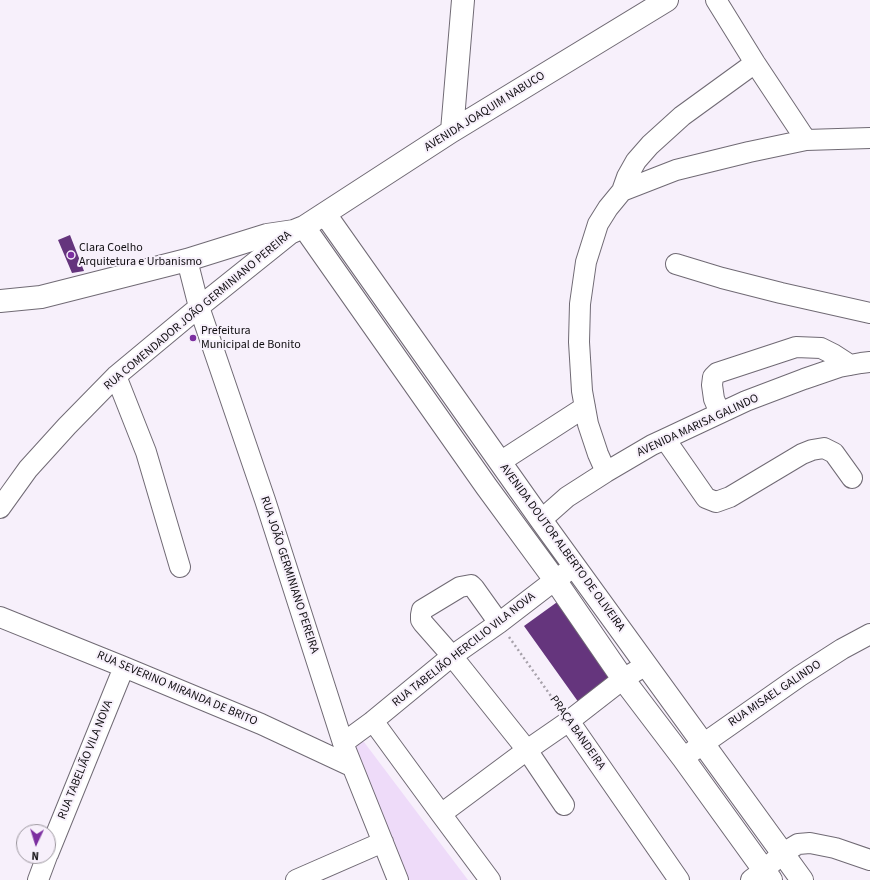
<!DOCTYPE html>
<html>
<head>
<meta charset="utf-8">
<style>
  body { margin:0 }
  #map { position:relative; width:870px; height:880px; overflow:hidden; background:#f7f0fb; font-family:"Source Sans 3",sans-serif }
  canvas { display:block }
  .north { position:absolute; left:16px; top:824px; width:40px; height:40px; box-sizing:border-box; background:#f7f0fb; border:1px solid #9b969d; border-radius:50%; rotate:184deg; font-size:11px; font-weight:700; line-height:16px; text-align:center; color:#100e11 }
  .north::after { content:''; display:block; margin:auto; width:14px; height:18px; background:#7c2fa0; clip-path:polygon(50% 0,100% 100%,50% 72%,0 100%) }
</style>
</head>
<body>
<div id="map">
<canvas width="870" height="880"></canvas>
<div class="north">N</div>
</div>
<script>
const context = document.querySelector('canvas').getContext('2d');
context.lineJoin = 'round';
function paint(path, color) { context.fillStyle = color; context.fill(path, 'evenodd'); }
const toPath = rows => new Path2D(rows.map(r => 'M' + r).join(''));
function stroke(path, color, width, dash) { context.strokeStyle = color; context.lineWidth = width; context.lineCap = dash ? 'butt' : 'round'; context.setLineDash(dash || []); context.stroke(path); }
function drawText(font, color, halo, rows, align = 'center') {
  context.font = font + ' "Source Sans 3",sans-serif'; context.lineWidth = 4; context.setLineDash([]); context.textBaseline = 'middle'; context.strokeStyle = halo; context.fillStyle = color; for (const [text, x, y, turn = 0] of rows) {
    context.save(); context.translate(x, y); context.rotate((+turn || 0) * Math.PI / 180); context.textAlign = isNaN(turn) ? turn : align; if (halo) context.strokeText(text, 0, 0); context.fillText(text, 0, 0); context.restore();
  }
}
const green = toPath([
  [354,739,364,742,468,880,406,880,350,749]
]);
const building = toPath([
  [70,235,84,271,72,273,58,240],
  [560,600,615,677,579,703,524,626]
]);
const path = toPath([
  [509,637,558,706]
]);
const street = toPath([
  [716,0,755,63,806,140],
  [622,191,627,177,636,161,650,145,682,116,755,63],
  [187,260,199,307,265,500,343,743,398,880],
  [676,264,722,278,781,293,870,313],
  [116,376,146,452,180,567],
  [720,413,714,399,712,385,713,377,717,373,796,347,821,348,833,354,850,365],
  [665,439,706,498,716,502,730,497,802,454,812,450,824,448,834,453,852,478],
  [500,462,585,407],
  [606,472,598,454,588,424,582,391,579,342,580,304,586,262,598,224,608,208,622,191,676,170,749,152,806,140,870,138],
  [0,508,28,469,67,426,116,376,199,307,294,231],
  [541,520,567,497,606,472,652,445,665,439,746,401,804,379,839,367,861,363,870,362],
  [0,617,124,667,261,724,351,766],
  [499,623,474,588,471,585,460,587,422,610,421,615,421,620,423,623,452,656,527,750,564,805],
  [373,721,441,814,490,880],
  [569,721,679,880],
  [343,743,373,721,452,656,499,623,555,580,574,567],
  [683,758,800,676,842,649,870,634],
  [441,814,527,750,569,721,623,679,646,665],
  [48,854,124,667],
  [38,880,47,856],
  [296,880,383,842],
  [751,880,764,870,783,853,798,844,810,843,835,848,870,860]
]);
const secondary = toPath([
  [452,131,463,0],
  [325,214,541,520,802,880],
  [304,227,486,486,555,580,623,679,683,758,771,880],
  [0,301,41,297,187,260,267,235,294,231,304,227,452,131,667,0]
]);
const markers = [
  [71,255,4,"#7c2fa0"],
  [193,338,4,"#7c2fa0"]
];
const streetNames = [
  ["AVENIDA JOAQUIM NABUCO",485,112,-32],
  ["RUA COMENDADOR JOÃO GERMINIANO PEREIRA",198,311,-40],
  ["AVENIDA MARISA GALINDO",698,426,-25],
  ["AVENIDA DOUTOR ALBERTO DE OLIVEIRA",562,548,54],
  ["RUA JOÃO GERMINIANO PEREIRA",289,575,72],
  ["RUA TABELIÃO HERCILIO VILA NOVA",464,650,-38],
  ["RUA SEVERINO MIRANDA DE BRITO",177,689,23],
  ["RUA MISAEL GALINDO",775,694,-34],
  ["PRAÇA BANDEIRA",577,733,55],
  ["RUA TABELIÃO VILA NOVA",86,760,-68]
];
const poiNames = [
  ["Clara Coelho",79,248],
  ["Arquitetura e Urbanismo",79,262],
  ["Prefeitura",201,331],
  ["Municipal de Bonito",201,345]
];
paint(green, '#eedbf9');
paint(building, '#65357d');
stroke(street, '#706a74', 22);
stroke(secondary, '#706a74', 24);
stroke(path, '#a7a1aa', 2.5, [2, 3]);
stroke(street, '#fff', 20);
stroke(secondary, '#fff', 22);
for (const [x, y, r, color] of markers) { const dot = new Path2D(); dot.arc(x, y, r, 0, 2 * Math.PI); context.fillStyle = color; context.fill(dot); stroke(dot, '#f7f0fb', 1.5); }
drawText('12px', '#100e11', '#f7f0fb', streetNames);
drawText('12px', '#100e11', '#f7f0fb', poiNames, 'left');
</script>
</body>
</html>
